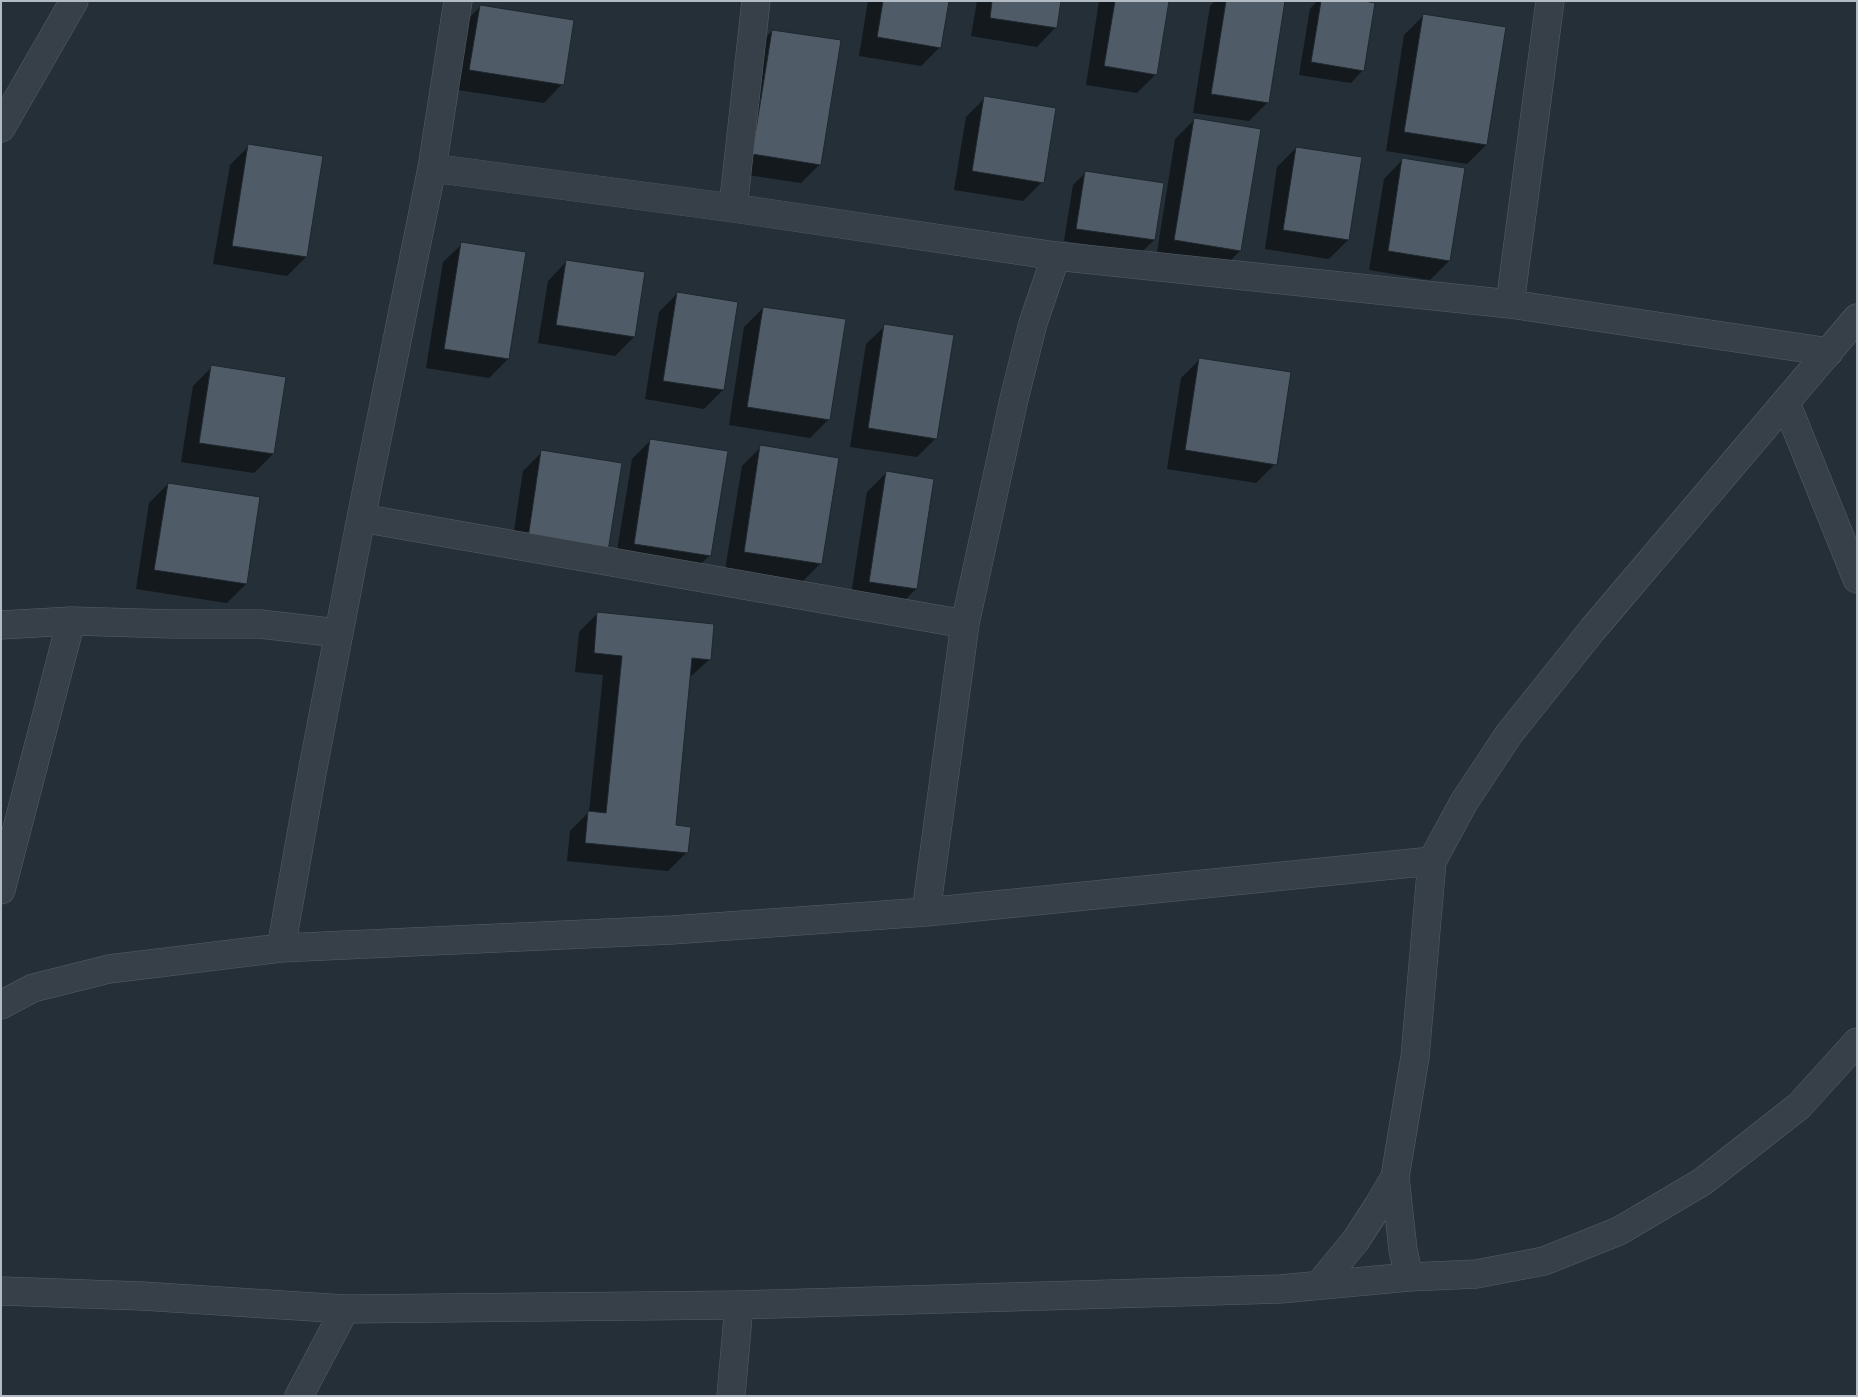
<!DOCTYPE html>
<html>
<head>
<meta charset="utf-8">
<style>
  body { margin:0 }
  #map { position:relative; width:1858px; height:1397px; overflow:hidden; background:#242f37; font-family:"Source Sans 3",sans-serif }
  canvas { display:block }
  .frame { position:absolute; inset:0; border:2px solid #b2bbc4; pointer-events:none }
</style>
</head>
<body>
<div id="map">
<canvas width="1858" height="1397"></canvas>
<div class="frame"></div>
</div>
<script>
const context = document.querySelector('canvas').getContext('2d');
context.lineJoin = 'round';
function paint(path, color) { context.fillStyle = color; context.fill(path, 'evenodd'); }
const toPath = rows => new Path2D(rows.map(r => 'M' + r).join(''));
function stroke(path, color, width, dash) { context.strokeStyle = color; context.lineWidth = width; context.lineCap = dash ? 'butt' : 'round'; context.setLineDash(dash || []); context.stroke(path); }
const shadow = toPath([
  [868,1,947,1,940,47,921,66,859,56],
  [977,1,1060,1,1055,28,1037,47,971,36],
  [1099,1,1168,1,1156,74,1137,93,1086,85],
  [1215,1,1283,1,1268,102,1249,121,1193,113,1210,6],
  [1317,1,1356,1,1363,70,1351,83,1299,75,1310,9],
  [480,7,562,84,544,103,451,89,461,26],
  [1423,16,1486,145,1467,164,1386,151,1404,35],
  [772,31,820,164,801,183,734,173,754,50],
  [985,98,1042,182,1023,201,954,190,966,117],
  [1194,120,1240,251,1221,270,1156,259,1175,139],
  [249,146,306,257,287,276,213,264,230,165],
  [1296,148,1361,158,1348,240,1329,259,1265,249,1277,167],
  [1402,160,1463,169,1449,261,1430,280,1369,270,1384,179],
  [1086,172,1162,184,1154,240,1141,253,1064,241,1073,185],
  [462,244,508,359,489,378,426,368,443,262],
  [566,262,634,337,615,356,538,343,548,281],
  [678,293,723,390,704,409,645,399,659,312],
  [763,308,829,419,810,438,729,425,744,327],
  [885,326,936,438,917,457,850,447,866,344],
  [1200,359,1275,464,1256,483,1167,469,1181,378],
  [212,367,273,454,254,473,181,462,193,386],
  [651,440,710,555,691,574,615,563,632,459],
  [761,447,821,563,802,582,725,570,742,466],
  [542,452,620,464,510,557,523,471],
  [886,473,916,589,897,608,850,601,867,492],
  [168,484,246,584,227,603,136,589,149,503],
  [598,613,710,659,689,678,674,826,687,852,668,871,567,861,570,831,589,812,603,675,575,672,579,632]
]);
const building = toPath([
  [883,1,949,1,941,48,877,37,883,1],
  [992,1,1061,1,1057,28,990,18,992,1],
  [1115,1,1169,1,1157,75,1104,66,1115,1],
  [1226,1,1285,1,1269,103,1211,94,1226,1],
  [1321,1,1364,1,1375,3,1364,71,1311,62,1321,1],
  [480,5,574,20,564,85,469,70,480,5],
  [1423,14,1506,27,1487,145,1404,132,1423,14],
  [772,30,841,40,821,165,752,154,772,30],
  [984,96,1056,108,1044,183,972,171,984,96],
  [1194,118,1261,129,1241,251,1174,240,1194,118],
  [248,144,323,156,307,257,232,246,248,144],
  [1296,147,1362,157,1349,240,1283,230,1296,147],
  [1402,158,1465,168,1450,261,1388,251,1402,158],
  [1085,171,1164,183,1155,240,1076,229,1085,171],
  [461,242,526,252,509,359,444,349,461,242],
  [566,260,645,272,635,337,556,325,566,260],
  [677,292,738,302,724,390,663,381,677,292],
  [763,307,846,319,830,420,747,407,763,307],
  [884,324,954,335,937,439,868,428,884,324],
  [1199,358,1291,372,1277,465,1185,450,1199,358],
  [211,365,286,377,274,454,199,443,211,365],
  [650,439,728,451,711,556,634,544,650,439],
  [760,445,839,458,822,564,744,552,760,445],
  [541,450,622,463,608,551,528,538,541,450],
  [886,471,934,479,917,589,869,582,886,471],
  [168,483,260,497,247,584,154,570,168,483],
  [597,612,714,624,711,660,692,658,676,825,691,827,688,853,585,843,588,811,606,813,622,656,594,653,597,612]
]);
const minor = toPath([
  [1,128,74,1],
  [432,168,733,208,1056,256,1510,304,1829,352],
  [733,208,756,1],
  [1510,304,1550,1],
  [1786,403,1857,579],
  [361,518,965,624],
  [1,625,71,621,173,624,260,624,338,633],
  [1,890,71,621],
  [926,912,965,624,1014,399,1033,323,1056,256],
  [281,948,312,773,361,518,432,168,458,1],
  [1,1005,33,988,109,969,281,948,672,930,926,912,1432,861],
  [1409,1277,1403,1250,1395,1177,1415,1057,1432,861,1464,802,1509,734,1593,629,1857,318],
  [1319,1285,1356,1240,1378,1206,1395,1177],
  [1,1291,142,1296,345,1309,739,1305,1280,1289,1409,1277,1476,1274,1544,1261,1619,1231,1702,1182,1799,1106,1857,1042],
  [299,1396,345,1309],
  [731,1396,739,1305]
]);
paint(shadow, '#0007');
paint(building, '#4f5b66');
stroke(building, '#1e272f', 1);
stroke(minor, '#555e66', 29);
stroke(minor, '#374048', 28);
</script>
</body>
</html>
